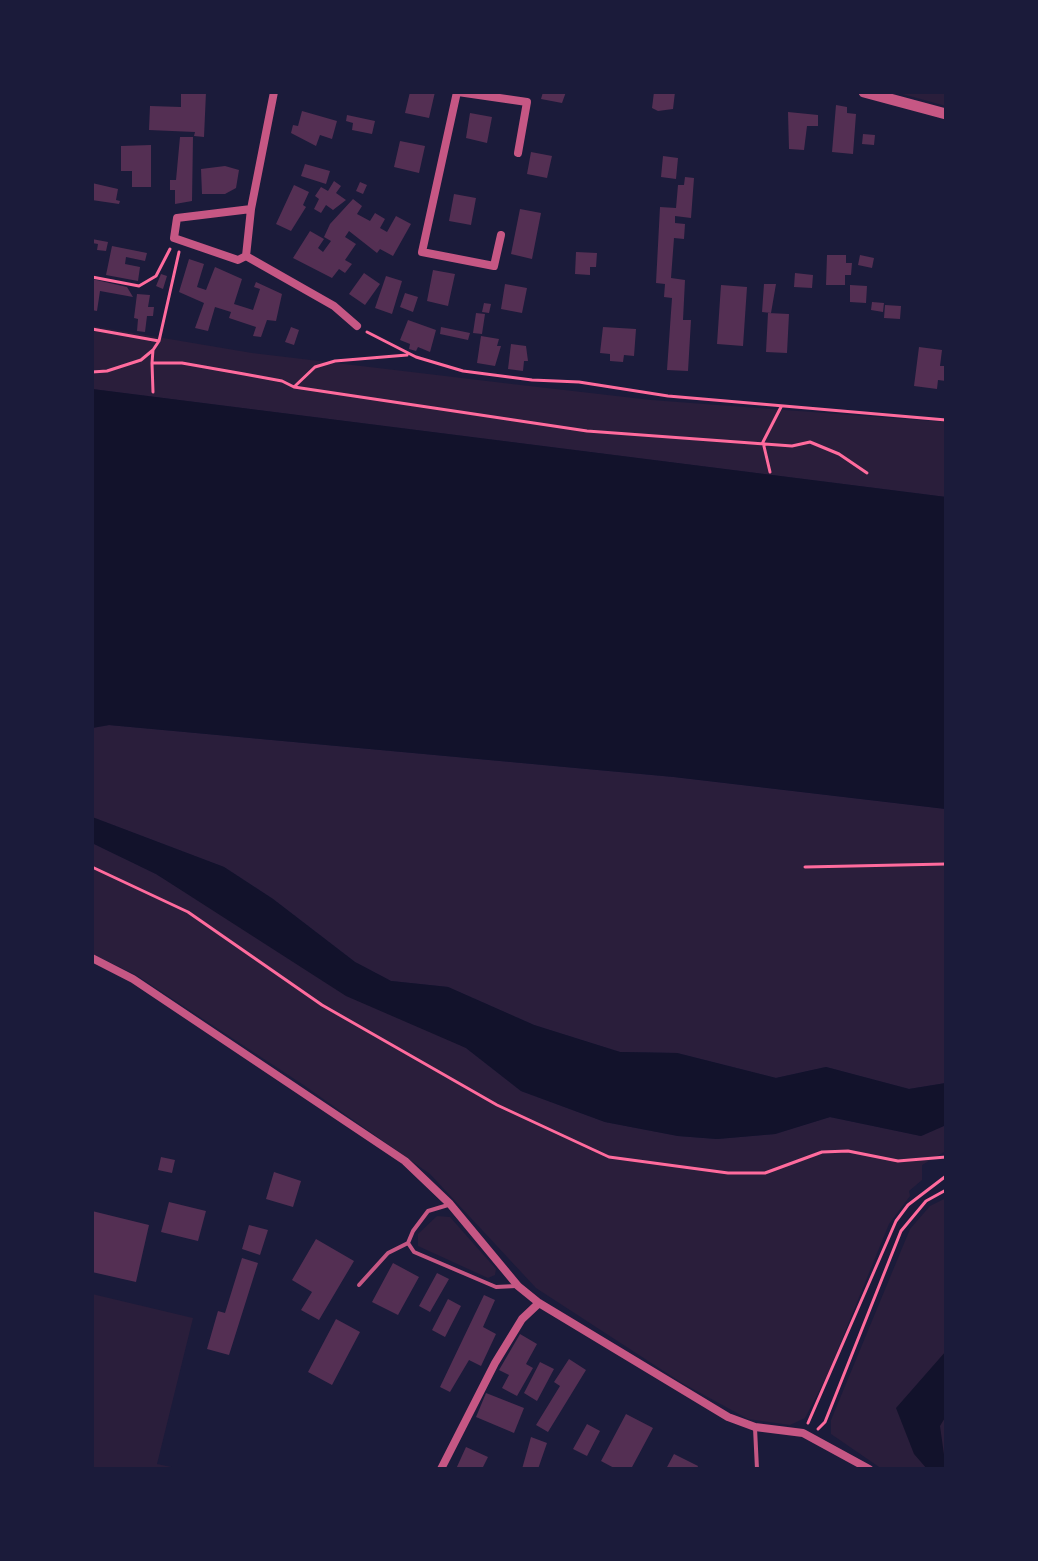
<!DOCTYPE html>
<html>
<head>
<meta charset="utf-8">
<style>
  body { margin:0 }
  #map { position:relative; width:1038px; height:1561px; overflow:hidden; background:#1b1b3a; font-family:"IBM Plex Sans",sans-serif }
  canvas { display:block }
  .frame { position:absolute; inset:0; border:94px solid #1b1b3a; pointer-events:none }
</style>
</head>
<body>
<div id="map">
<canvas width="1038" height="1561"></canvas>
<div class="frame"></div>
</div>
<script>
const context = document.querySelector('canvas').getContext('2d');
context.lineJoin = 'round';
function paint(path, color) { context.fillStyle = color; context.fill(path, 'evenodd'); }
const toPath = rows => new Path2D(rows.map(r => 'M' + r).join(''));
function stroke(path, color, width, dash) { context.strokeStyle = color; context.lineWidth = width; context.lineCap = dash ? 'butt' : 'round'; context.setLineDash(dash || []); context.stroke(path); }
const green = toPath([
  [895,92,946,92,946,106],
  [92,326,252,353,512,384,651,400,946,422,946,497,92,389],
  [109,725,674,777,946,809,946,1083,909,1089,826,1067,776,1078,677,1053,620,1052,534,1025,448,987,391,981,355,962,273,899,224,867,92,817,92,728],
  [92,843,156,874,237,923,466,1048,521,1091,605,1122,678,1136,717,1139,775,1134,830,1117,921,1136,946,1125,946,1151,922,1165,922,1180,909,1191,910,1196,889,1224,827,1376,805,1418,790,1425,748,1419,682,1383,536,1288,430,1174,302,1084,136,975,92,954],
  [946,1198,946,1469,882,1469,831,1434,831,1420,910,1229,930,1206],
  [437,1216,450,1217,496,1269,495,1275,488,1278,418,1246,418,1234],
  [92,1294,193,1318,157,1464,181,1469,92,1469]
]);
const water = toPath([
  [92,389,946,497,946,809,674,777,109,725,92,728],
  [92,817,224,867,273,899,355,962,391,981,448,987,534,1025,620,1052,677,1053,776,1078,826,1067,909,1089,946,1083,946,1125,921,1136,830,1117,775,1134,717,1139,678,1136,605,1122,521,1091,466,1048,346,996,156,874,92,843],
  [946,1351,946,1416,940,1426,946,1469,927,1469,914,1454,896,1408]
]);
const building = toPath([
  [181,92,206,92,204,137,194,136,195,132,149,130,150,106,181,107],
  [410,92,435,92,429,118,405,113],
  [543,92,566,92,562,103,541,99],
  [654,92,675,92,673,109,658,111,652,108],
  [836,105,847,107,847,113,856,114,853,154,832,152],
  [302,111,337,121,332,139,320,135,316,146,291,133,293,125,298,126],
  [788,112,818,115,818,126,807,126,804,150,789,149],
  [470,113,492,117,487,143,466,138],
  [347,115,375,121,372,134,352,130,353,123,346,121],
  [863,134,875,135,874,145,862,144],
  [180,137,193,137,192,201,175,204,175,190,170,190,170,180,176,180],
  [400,141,425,146,419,173,394,167],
  [151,145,151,187,132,187,132,171,121,171,121,146],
  [531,152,552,156,547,178,527,174],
  [663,156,678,158,676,179,661,177],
  [305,164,330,171,326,184,301,176],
  [225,166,239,170,236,188,225,194,202,194,201,169],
  [685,177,694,178,691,218,675,216,675,223,685,224,684,239,674,238,671,278,685,280,683,320,691,320,688,371,667,370,672,298,664,297,665,284,656,283,660,207,676,208,678,185,684,185],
  [334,181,341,186,336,193,346,200,333,210,326,205,321,213,314,209,319,199,315,196,321,187,328,191],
  [360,182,367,185,363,194,356,191],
  [92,183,118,189,116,200,120,201,119,204,92,200],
  [294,185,309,192,303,205,306,207,291,231,276,224],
  [454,194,476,198,471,225,449,221],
  [353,199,362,206,357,214,370,221,375,213,385,219,380,228,387,232,396,216,411,224,393,256,380,249,377,253,349,231,345,237,356,244,345,260,352,264,345,273,339,269,332,278,293,258,310,231,324,239,318,248,323,252,331,241,324,237,330,224],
  [520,209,541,213,532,259,511,254],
  [92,239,108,242,106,251,97,250,98,244,92,243],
  [112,246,147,253,145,261,126,257,125,264,140,267,138,281,106,275],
  [576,252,597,253,596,267,590,267,590,275,575,274],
  [827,255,846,255,846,263,852,263,851,275,845,275,845,285,826,285],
  [860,255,874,258,872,268,858,265],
  [189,259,204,264,197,287,206,290,215,267,242,279,234,304,253,310,260,289,254,287,256,282,282,294,276,321,267,320,261,337,253,336,256,327,229,318,231,312,215,307,208,331,195,328,204,303,179,292],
  [433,270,455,274,448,306,427,301],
  [364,273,380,284,365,305,349,294],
  [795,273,813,275,812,288,794,287],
  [161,274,167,276,163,289,156,286],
  [386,276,402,281,392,314,375,308],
  [92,279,127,287,133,297,100,291,97,311,92,310],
  [505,284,527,288,522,313,501,309],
  [764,284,776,284,771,313,762,312],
  [721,285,747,287,743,346,717,344],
  [850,285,867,286,866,303,850,302],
  [405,293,418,297,413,312,400,307],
  [137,294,150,295,148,307,154,307,153,316,147,316,145,332,137,331,138,319,134,318],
  [872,302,884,303,883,312,871,310],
  [484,303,491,304,489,313,482,312],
  [885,305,901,306,900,319,884,318],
  [476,313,485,314,482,334,473,333],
  [768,313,789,314,787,353,766,352],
  [408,320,436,330,430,352,418,347,416,351,409,349,410,344,400,340],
  [291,327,299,330,294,345,285,342],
  [441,327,470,333,468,340,440,334],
  [603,327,636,329,634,356,624,355,623,362,610,361,610,354,600,353],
  [481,336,499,339,497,346,501,346,495,366,477,363],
  [511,344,526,346,528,361,524,361,523,371,508,369],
  [919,347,942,350,940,366,946,366,946,381,938,380,937,389,914,386],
  [161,1157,175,1160,172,1173,158,1170],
  [274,1172,301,1181,293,1207,266,1199],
  [169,1202,206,1211,198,1241,161,1232],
  [92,1211,149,1225,136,1282,92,1272],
  [249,1225,268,1230,260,1255,242,1249],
  [316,1239,354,1261,319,1320,301,1310,312,1292,292,1280],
  [242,1258,258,1263,229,1355,207,1349,218,1311,225,1313],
  [393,1263,419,1277,398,1315,372,1302],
  [437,1273,449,1279,430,1312,419,1306],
  [484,1295,495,1300,483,1327,496,1334,481,1366,469,1360,450,1392,440,1387],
  [448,1299,461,1306,445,1337,432,1330],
  [336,1319,360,1332,332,1385,308,1372],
  [520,1334,537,1344,526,1364,533,1368,517,1396,502,1388,509,1375,499,1370],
  [569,1359,586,1370,548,1432,536,1425,560,1386,554,1382],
  [540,1362,554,1369,537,1401,524,1393],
  [486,1393,524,1408,514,1433,476,1417],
  [626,1414,653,1428,631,1469,616,1469,601,1461],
  [587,1424,600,1431,587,1456,573,1449],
  [531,1437,547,1443,538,1469,522,1469],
  [466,1447,488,1457,482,1469,456,1469],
  [674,1454,698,1466,697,1469,666,1469]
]);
const path = toPath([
  [92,277,139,286,156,276,170,249],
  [92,329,159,341],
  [367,332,416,357,463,371,532,380,579,382,668,396,946,420],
  [153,350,152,363,182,363,244,374,282,381,294,387,315,367,335,361,407,355],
  [152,363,153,392],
  [92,372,107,371,141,360,153,350,159,341,179,252],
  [294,387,587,431,792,446,810,442,839,454,867,473],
  [770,472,763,442,781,407],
  [92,867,188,912,322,1005,497,1105,609,1157,728,1173,765,1173,822,1152,848,1151,898,1161,946,1157],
  [805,867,946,864],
  [808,1423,896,1221,908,1205,946,1176],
  [818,1429,825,1422,901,1231,926,1201,946,1190]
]);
const service = toPath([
  [448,1205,428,1211,413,1231,408,1243,414,1252,496,1287,516,1286],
  [359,1285,388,1253,408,1243],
  [755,1428,757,1469]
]);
const minor = toPath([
  [457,92,422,252,494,266,501,235],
  [458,92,527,102,518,153],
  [251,209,274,92],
  [246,256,251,209,177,218,174,238,238,260,246,256,334,306,357,326],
  [92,958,133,979,405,1161,450,1204,518,1286,539,1303,728,1417,755,1427,803,1433,869,1469],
  [441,1469,495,1363,522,1319,539,1303]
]);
const tertiary = toPath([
  [864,92,946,114]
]);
paint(green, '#2a1e3b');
paint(water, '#12122b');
paint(building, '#542f53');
stroke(path, '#ff6b9d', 3);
stroke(service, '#c65784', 4);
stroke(minor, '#c65784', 8);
stroke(tertiary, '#c65784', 11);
</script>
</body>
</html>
